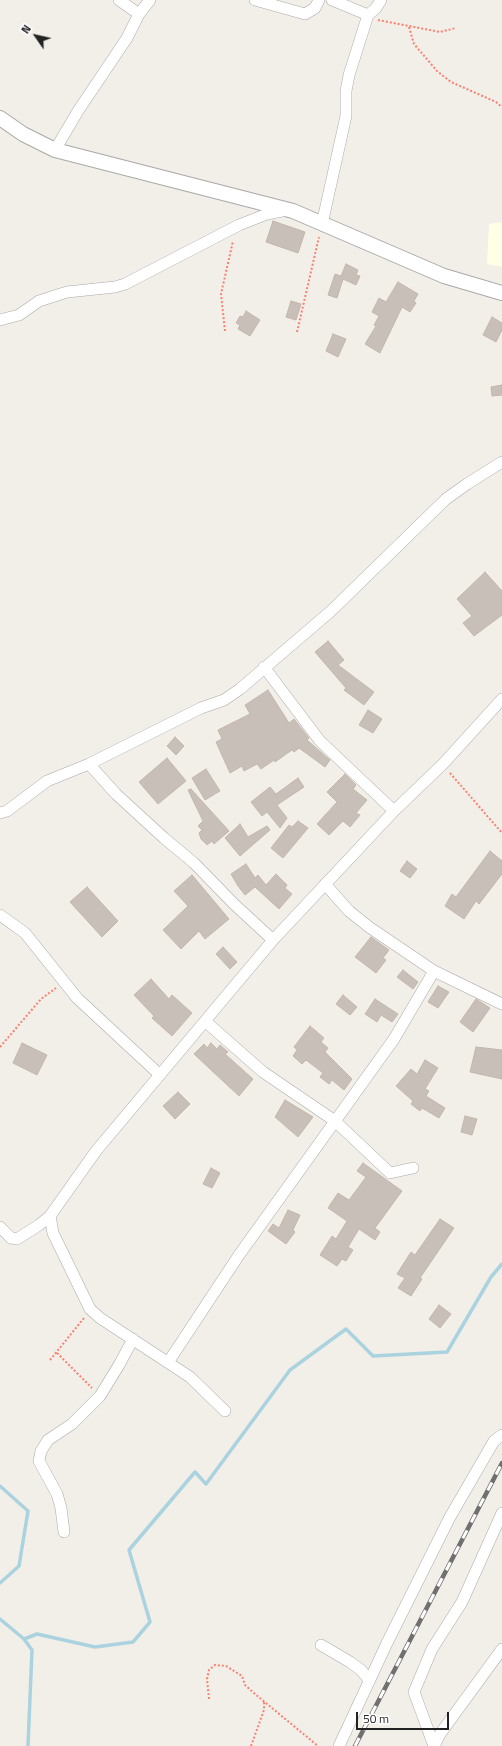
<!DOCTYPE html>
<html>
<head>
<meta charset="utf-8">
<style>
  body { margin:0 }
  #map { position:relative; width:502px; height:1746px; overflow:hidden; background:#f2efe9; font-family:"Titillium Web",sans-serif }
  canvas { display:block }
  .north { position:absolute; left:16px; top:16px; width:40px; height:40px; -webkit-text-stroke:3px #fff; paint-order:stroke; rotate:304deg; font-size:11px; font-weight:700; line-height:16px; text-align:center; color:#222 }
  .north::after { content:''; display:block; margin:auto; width:14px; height:18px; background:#222; clip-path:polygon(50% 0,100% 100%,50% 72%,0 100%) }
  .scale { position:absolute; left:356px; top:1712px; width:93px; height:18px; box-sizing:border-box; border:2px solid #222; border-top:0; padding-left:5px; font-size:12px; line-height:14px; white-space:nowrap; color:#222; -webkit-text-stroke:3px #fff; paint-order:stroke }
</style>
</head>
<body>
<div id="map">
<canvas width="502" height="1746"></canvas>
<div class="north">N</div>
<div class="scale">50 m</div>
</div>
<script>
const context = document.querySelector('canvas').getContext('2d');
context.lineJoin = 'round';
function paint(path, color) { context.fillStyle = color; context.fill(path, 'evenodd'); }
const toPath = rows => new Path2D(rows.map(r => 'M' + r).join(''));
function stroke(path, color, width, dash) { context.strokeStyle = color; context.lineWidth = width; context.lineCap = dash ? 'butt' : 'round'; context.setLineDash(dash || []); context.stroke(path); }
const education = toPath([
  [502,222,502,267,487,264,489,224]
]);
const stream = toPath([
  [0,1486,28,1511,19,1566,0,1583],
  [0,1619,24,1639,32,1650,28,1746],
  [24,1639,37,1634,95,1647,133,1642,150,1622,129,1550,195,1472,206,1484,290,1370,346,1329,373,1356,447,1352,491,1277,502,1264]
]);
const building = toPath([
  [273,221,305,232,298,253,266,242,273,221],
  [346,264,358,270,356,275,360,276,356,285,343,279,337,298,328,295,335,274,341,276,346,264],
  [398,282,418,294,414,301,416,303,410,312,402,307,380,353,365,344,376,326,374,325,379,316,372,312,379,298,386,302,398,282],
  [291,301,301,304,296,320,286,317,291,301],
  [246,311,260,320,250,336,238,329,240,325,236,323,240,316,243,317,246,311],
  [492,317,502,323,502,330,496,342,483,335,492,317],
  [333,334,346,339,338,357,326,351,333,334],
  [502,385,502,395,492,396,491,387,502,385],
  [485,572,502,591,502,615,474,636,463,623,472,616,457,599,485,572],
  [328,641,344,660,338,665,374,692,364,705,344,690,346,688,315,652,328,641],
  [268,690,289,723,294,719,309,738,307,740,330,760,325,767,299,748,294,752,292,750,275,762,274,760,261,769,257,764,244,771,242,766,230,773,216,742,222,739,218,730,250,714,245,705,268,690],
  [368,710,382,719,373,733,359,725,368,710],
  [175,737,184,746,176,755,167,746,175,737],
  [167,758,186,781,158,804,139,782,167,758],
  [206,769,220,791,205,800,192,778,206,769],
  [345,774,356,785,353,789,367,800,356,813,360,815,350,827,343,821,329,835,317,824,337,802,327,792,345,774],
  [298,778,304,787,277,805,287,818,280,828,267,812,262,816,251,802,270,787,276,794,298,778],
  [191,789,229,831,214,844,212,841,207,845,201,839,199,833,202,830,198,826,203,821,188,790,191,789],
  [298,821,308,828,283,858,271,848,289,825,292,827,298,821],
  [240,824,248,837,267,826,270,830,240,856,225,838,240,824],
  [490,851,502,861,502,874,479,904,476,901,464,919,445,906,452,894,456,897,490,851],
  [407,861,417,869,410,878,400,871,407,861],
  [246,864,255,878,258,875,266,885,276,874,287,885,285,888,292,894,279,909,255,887,245,895,238,886,231,874,246,864],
  [192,875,229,919,205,939,199,931,181,949,163,930,188,906,174,891,192,875],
  [87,887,118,921,102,937,70,902,87,887],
  [371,937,389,950,383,958,386,960,376,973,355,957,371,937],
  [223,947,237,962,230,969,216,954,223,947],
  [403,970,418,982,413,989,397,977,403,970],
  [151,979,169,999,172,995,192,1013,172,1036,152,1018,154,1016,134,995,151,979],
  [438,986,449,992,438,1008,428,1002,438,986],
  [343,995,357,1007,350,1015,336,1004,343,995],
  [375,999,398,1014,392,1022,381,1015,377,1022,365,1014,375,999],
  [476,999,490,1008,473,1032,460,1022,476,999],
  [310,1026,324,1038,321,1042,328,1048,325,1052,352,1079,344,1090,332,1080,329,1084,320,1077,323,1073,306,1060,302,1064,293,1056,297,1050,294,1047,310,1026],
  [22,1043,47,1055,37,1075,13,1063,22,1043],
  [211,1043,217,1049,220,1045,228,1052,225,1054,253,1079,239,1096,194,1054,204,1044,207,1048,211,1043],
  [476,1047,502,1050,502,1079,470,1072,476,1047],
  [425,1060,438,1068,425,1089,429,1091,426,1096,445,1108,439,1118,422,1108,420,1111,411,1104,413,1101,396,1086,411,1069,417,1074,425,1060],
  [178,1092,190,1104,175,1119,163,1106,178,1092],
  [285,1100,313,1117,298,1137,275,1117,285,1100],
  [465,1116,477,1119,472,1135,461,1132,465,1116],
  [363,1163,402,1191,375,1228,380,1232,375,1240,359,1229,348,1247,353,1250,346,1261,342,1259,337,1266,320,1255,332,1236,336,1239,347,1221,328,1208,338,1193,349,1200,366,1177,357,1171,363,1163],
  [211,1168,220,1173,212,1188,203,1184,211,1168],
  [288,1210,300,1215,293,1230,295,1232,286,1244,268,1231,273,1224,279,1228,288,1210],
  [440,1219,454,1228,420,1278,422,1279,411,1296,398,1288,405,1278,397,1274,411,1252,415,1255,440,1219],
  [439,1305,451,1314,440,1328,429,1319,439,1305]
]);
const path = toPath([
  [378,20,440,32,456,28],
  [409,27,414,44,437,71,451,82,496,102,502,107],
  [225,331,221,294,233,241],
  [297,332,319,237],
  [450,773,502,833],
  [0,1047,41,999,56,988],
  [57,1353,92,1388],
  [50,1360,84,1318],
  [209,1699,207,1679,209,1670,215,1665,226,1666,242,1676,245,1685,255,1694,318,1746],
  [251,1746,264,1710,264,1702]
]);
const minor = toPath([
  [119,0,139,14],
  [255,0,305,14,315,8,319,0],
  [332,0,368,15],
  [55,150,78,111,127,38,139,14,150,0],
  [322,224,346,116,346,91,349,75,368,15,376,8,381,0],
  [0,320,19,315,39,301,67,292,115,287,125,284,239,225,267,214,287,210],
  [264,667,320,741,394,811],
  [89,764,116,794,164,838,194,863,235,905,273,940],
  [0,813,7,811,47,781,89,764,201,708,224,700,240,689,331,611,446,499,467,484,502,462],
  [325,884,349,911,369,927,434,971,502,1004],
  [0,915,25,933,77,998,160,1075],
  [206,1022,263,1072,335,1121,390,1173,413,1168],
  [50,1216,53,1233,90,1309,100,1318,190,1377,225,1411],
  [0,1227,11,1238,17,1239,39,1225,50,1216,96,1151,273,940,394,811,443,764,502,699],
  [169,1361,239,1255,394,1039,434,971],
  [64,1532,61,1508,57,1494,39,1461,41,1451,48,1440,72,1424,100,1396,119,1365,133,1339],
  [321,1645,350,1662,361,1670,369,1680],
  [339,1746,387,1643,450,1517,494,1441,502,1435],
  [434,1746,414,1692,432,1649,462,1602,502,1513],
  [434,1746,440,1734,502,1649]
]);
const tertiary = toPath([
  [0,118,23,134,55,150,293,211,444,276,502,293]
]);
const rail = toPath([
  [355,1746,502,1463]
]);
paint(education, '#ffffe5');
stroke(stream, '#aad3df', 3.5);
paint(building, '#c7bfb8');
stroke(building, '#c4b6ab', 1);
stroke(minor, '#a9a9a9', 12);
stroke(tertiary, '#a9a9a9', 16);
stroke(path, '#fa8072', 2, [2, 2]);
stroke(minor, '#fff', 11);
stroke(tertiary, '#fff', 14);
stroke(rail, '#707070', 4.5);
stroke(rail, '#fff', 3, [9]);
</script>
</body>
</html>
